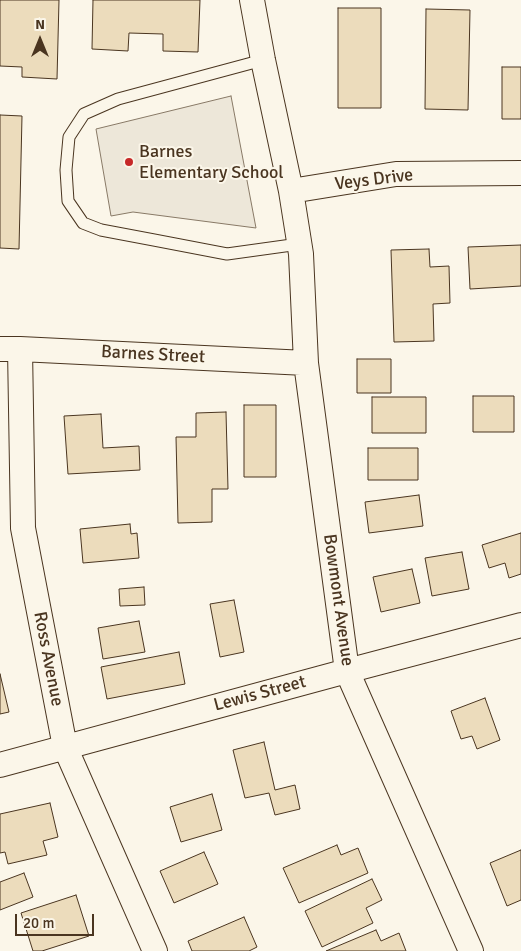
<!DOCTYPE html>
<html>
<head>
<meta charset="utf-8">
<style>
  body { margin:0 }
  #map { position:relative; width:521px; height:951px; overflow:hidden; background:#fbf6e9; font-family:Signika,sans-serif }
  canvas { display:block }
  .north { position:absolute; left:15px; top:15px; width:50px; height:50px; -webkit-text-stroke:4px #fbf6e9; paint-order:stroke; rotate:0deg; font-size:14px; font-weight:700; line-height:20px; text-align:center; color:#4a3520 }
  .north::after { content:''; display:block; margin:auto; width:18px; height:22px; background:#4a3520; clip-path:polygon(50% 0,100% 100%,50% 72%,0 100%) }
  .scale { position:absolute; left:15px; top:914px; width:79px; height:22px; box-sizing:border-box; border:2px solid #4a3520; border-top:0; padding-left:6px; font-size:15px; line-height:18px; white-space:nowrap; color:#4a3520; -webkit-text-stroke:4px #fbf6e9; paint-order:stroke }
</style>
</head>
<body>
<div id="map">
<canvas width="521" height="951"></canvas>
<div class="north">N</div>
<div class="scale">20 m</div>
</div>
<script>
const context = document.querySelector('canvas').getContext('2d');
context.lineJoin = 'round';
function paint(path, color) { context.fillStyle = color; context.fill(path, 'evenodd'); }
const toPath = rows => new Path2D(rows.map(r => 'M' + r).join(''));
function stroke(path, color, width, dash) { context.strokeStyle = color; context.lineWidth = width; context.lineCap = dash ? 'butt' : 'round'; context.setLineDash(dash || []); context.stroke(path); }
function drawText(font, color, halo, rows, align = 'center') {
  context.font = font + ' Signika,sans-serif'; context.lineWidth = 4; context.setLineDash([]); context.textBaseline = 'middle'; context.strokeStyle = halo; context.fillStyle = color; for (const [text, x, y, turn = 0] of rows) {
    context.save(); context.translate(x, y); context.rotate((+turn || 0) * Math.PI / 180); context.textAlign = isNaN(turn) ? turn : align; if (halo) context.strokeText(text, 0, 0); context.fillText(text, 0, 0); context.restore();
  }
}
const parking = toPath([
  [231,96,256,228,133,212,111,216,96,129,231,96]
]);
const building = toPath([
  [0,0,59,0,57,79,22,77,22,67,0,66,0,0],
  [93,0,200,0,198,52,163,51,163,34,129,33,128,51,92,49,93,0],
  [338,8,381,8,381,108,338,108,338,8],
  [426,9,470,10,468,110,425,109,426,9],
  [502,67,521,67,521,119,502,119,502,67],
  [0,115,22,116,19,249,0,248,0,115],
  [521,245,521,286,470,289,468,247,521,245],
  [429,249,430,267,449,266,450,303,433,304,434,341,394,342,391,250,429,249],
  [357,359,391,359,391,393,357,393,357,359],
  [473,396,514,396,514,432,473,432,473,396],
  [372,397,426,397,426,433,372,433,372,397],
  [244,405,276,405,276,477,244,477,244,405],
  [226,412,228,489,212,489,212,522,178,523,176,437,196,437,196,413,226,412],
  [101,414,103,448,139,446,140,470,68,474,64,416,101,414],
  [368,448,418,448,418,480,368,480,368,448],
  [419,495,423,526,369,533,365,502,419,495],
  [130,524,131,534,137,533,139,558,83,563,80,529,130,524],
  [521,533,521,574,509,578,505,563,489,568,482,545,521,533],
  [462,552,469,589,432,596,425,558,462,552],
  [412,569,420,603,381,612,373,577,412,569],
  [144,587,145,605,120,606,119,589,144,587],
  [234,600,244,652,220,657,210,604,234,600],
  [139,621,145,652,103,659,98,628,139,621],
  [179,652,185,684,107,699,101,667,179,652],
  [0,674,9,712,0,714,0,674],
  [485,698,500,740,477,749,472,736,461,739,451,711,485,698],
  [264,742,275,790,295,785,300,809,275,815,269,793,245,798,233,750,264,742],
  [212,794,222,830,181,842,170,807,212,794],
  [50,803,58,837,43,841,47,855,8,864,5,852,0,853,0,814,50,803],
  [337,845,341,855,358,848,368,873,299,903,283,868,337,845],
  [521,850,521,900,507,906,490,863,521,850],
  [204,852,218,884,174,903,160,871,204,852],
  [24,873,33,897,0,910,0,882,24,873],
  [372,879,382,900,366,908,373,923,322,947,305,911,372,879],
  [76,895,89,936,42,951,33,951,21,913,76,895],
  [244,917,257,947,249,951,192,951,188,941,244,917],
  [376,930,381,941,399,933,406,951,326,951,376,930]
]);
const lane = toPath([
  [263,60,118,99,84,114,69,137,66,170,68,201,83,223,101,230,154,240,227,254,299,244]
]);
const street = toPath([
  [252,0,263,60,291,191],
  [0,349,20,349,306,363],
  [20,349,23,528,65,747,155,951],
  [0,765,347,671,521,625],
  [471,951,347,671,306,363,301,254,291,191,396,174,521,173]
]);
const markers = [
  [129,162,5,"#c62828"]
];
const poiNames = [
  ["Barnes",139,152],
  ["Elementary School",139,173]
];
const streetNames = [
  ["Veys Drive",374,180,-7],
  ["Barnes Street",153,355,3],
  ["Bowmont Avenue",338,600,82],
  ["Ross Avenue",48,659,79],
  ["Lewis Street",260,694,-15]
];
paint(parking, '#ede7d9');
stroke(parking, '#887966', 1);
paint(building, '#ecdcbc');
stroke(building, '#4a3520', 1);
stroke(lane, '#4a3520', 13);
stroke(street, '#4a3520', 26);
stroke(lane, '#fbf6e9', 11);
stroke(street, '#fbf6e9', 24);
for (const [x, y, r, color] of markers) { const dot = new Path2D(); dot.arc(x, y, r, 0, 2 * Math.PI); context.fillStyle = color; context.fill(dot); stroke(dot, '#fbf6e9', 2); }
drawText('18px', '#4a3520', '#fbf6e9', poiNames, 'left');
drawText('18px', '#4a3520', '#fbf6e9', streetNames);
</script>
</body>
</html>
